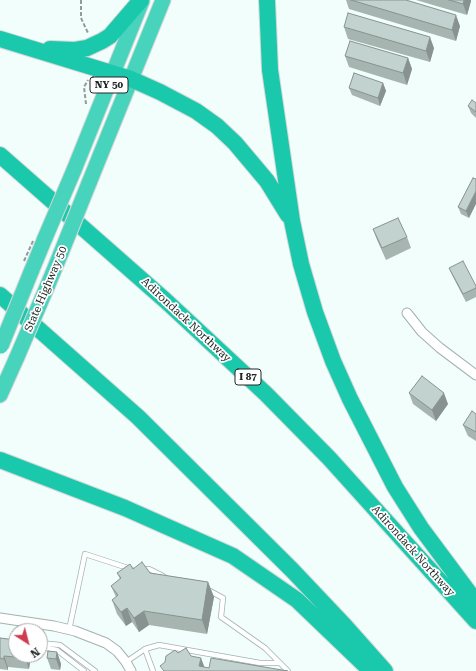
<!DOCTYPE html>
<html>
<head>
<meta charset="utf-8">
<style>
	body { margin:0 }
	#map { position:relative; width:476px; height:671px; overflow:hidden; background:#f1fefb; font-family:"Roboto Serif",serif }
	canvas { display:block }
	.north { position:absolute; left:8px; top:623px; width:40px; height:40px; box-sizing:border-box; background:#fff; border:1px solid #a7a9a9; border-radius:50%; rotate:144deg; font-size:11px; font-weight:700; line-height:16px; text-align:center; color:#222827 }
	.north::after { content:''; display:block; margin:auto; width:14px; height:18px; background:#cd3d4f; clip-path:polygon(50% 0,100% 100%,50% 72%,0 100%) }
</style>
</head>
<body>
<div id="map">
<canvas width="476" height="671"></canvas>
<div class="north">N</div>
</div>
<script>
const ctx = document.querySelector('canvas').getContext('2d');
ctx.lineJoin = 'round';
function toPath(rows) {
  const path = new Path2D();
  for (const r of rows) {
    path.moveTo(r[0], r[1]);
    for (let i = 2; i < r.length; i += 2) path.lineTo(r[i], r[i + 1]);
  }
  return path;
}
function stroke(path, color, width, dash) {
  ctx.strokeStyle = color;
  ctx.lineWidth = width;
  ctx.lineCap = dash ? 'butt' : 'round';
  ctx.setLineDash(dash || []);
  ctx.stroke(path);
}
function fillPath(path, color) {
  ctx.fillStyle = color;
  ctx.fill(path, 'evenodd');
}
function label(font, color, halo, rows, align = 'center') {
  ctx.font = font + ' "Roboto Serif",serif';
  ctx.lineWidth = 3.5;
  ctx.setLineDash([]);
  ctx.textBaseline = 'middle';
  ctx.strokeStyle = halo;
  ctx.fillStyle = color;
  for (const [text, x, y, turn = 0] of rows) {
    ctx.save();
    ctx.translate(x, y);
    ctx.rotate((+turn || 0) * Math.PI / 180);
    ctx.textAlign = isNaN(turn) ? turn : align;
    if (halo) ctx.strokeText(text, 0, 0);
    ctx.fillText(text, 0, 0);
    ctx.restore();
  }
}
const path = toPath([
	[81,0,81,18,88,33],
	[86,104,84,87,88,80]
]);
const service = toPath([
	[142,570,149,569,163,576],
	[208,590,223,598,221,617,265,648,288,671],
	[69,630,85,554,131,569],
	[40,643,60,645,95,671],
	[40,647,57,650,84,671],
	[145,649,159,645,260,663,280,663],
	[126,662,145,649,153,671]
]);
const minor = toPath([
	[407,313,422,332,440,348,476,375],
	[0,618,54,626,75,631,106,643,117,651,126,662,131,671]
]);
const trunk = toPath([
	[74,170,142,1],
	[89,183,163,0],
	[31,272,45,238],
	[47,287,61,253],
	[0,395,17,357]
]);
const motorway = toPath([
	[267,0,270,70,292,221,301,264,315,312,333,361,350,399,395,487,421,528,476,602],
	[0,39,131,79,160,92,196,111,217,126,235,143,267,181,288,215],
	[50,49,75,50,87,48,102,41,110,36,141,0],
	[0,155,166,301,266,394,329,458,476,621],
	[0,295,138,417,292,570,345,626,385,671],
	[0,460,125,508,233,556,297,600,371,671]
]);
const pathBridge = toPath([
	[24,261,33,241]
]);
const trunkBridge = toPath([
	[45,238,74,170],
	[61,253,89,183],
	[1,346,31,272],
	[17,357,47,287]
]);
const wall = toPath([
	[346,0,406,0,460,26,456,41,349,9],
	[416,0,471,0,471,1,467,15],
	[344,27,434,48,430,62,348,39],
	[345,56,408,58,412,69,407,85,349,67],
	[383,83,386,91,380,106,352,95,349,88],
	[476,103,476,118,471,113,468,106],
	[473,178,469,218,461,214,458,207],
	[373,229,407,237,411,248,386,260,377,240],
	[449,268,476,286,476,297,466,302,452,275],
	[409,393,448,404,436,421,413,404],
	[476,414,476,441,468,436,463,425],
	[133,569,150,573,208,582,214,597,207,634,149,625,139,632,132,622,126,626,117,614,112,600,116,597,111,586,120,579,117,573],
	[0,638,31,655,29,669,8,667,8,670,0,669],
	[57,652,61,664,60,670,51,669,47,658]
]);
const shadedWall = toPath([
	[464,0,471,0,471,1,467,15,463,4],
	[456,15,460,26,456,41,452,30],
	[430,37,434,48,430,62,426,51],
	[408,58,412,69,407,85,403,73],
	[383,83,386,91,380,106,378,98],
	[476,191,476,204,469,218,466,211],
	[444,393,448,404,436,421,432,410],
	[208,582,214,597,207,634,202,620],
	[127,608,132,622,126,626,121,612],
	[144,611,149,625,139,632,134,618],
	[57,652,61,664,60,670,56,659],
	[26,655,31,655,29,669,25,658],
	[4,656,8,667,8,670,4,659],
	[201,658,206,671,199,666]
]);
const building = toPath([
	[351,0,406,0,456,15,452,30,351,0],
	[449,0,464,0,463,4,449,0],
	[348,13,430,37,426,51,344,27,348,13],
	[350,41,408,58,403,73,345,56,350,41],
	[354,73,383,83,378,98,349,88,354,73],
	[472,100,476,103,476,112,468,106,472,100],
	[473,178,476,179,476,191,466,211,458,207,473,178],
	[398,218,407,237,382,248,373,229,398,218],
	[463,261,476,286,476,288,463,294,449,268,463,261],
	[422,376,444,393,432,410,409,393,422,376],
	[472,411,476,414,476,432,463,425,472,411],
	[142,562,150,573,208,582,202,620,144,611,134,618,127,608,121,612,112,600,118,595,111,586,121,578,117,573,130,564,133,569,142,562],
	[0,638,16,640,16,655,26,655,25,658,4,656,4,659,0,658,0,638],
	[186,648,191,656,201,658,199,666,209,668,211,658,288,671,164,671,160,666,165,662,166,656,175,650,178,653,186,648],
	[48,651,57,652,56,659,47,658,48,651]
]);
const shields = [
	[109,85,38],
	[248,377,26]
];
const shieldNames = [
	["NY 50",109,85],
	["I 87",248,377]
];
const streetNames = [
	["State Highway 50",46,289,-67],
	["Adirondack Northway",186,320,43],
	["Adirondack Northway",413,551,48]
];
stroke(service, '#a3b2ae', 6);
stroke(minor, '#a3b2ae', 11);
stroke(trunk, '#d7d8d8', 17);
stroke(motorway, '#d7d8d8', 18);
stroke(path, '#929b99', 2, [4, 2]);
stroke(service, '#fff', 4.5);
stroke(minor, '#fff', 9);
stroke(trunk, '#48d4bc', 15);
stroke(motorway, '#1ac9ac', 16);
stroke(trunkBridge, '#d7d8d8', 17, []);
stroke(pathBridge, '#929b99', 2, [4, 2]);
stroke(trunkBridge, '#48d4bc', 15);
fillPath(wall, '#a7b5b1');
fillPath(shadedWall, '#889390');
fillPath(building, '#c2d2ce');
stroke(building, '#889390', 1);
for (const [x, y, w] of shields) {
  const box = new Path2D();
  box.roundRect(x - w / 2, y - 8, w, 16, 3);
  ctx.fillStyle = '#fff';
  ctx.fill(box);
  stroke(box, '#222827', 1);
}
label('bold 10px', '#222827', null, shieldNames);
label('11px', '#222827', '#fff', streetNames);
</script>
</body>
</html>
